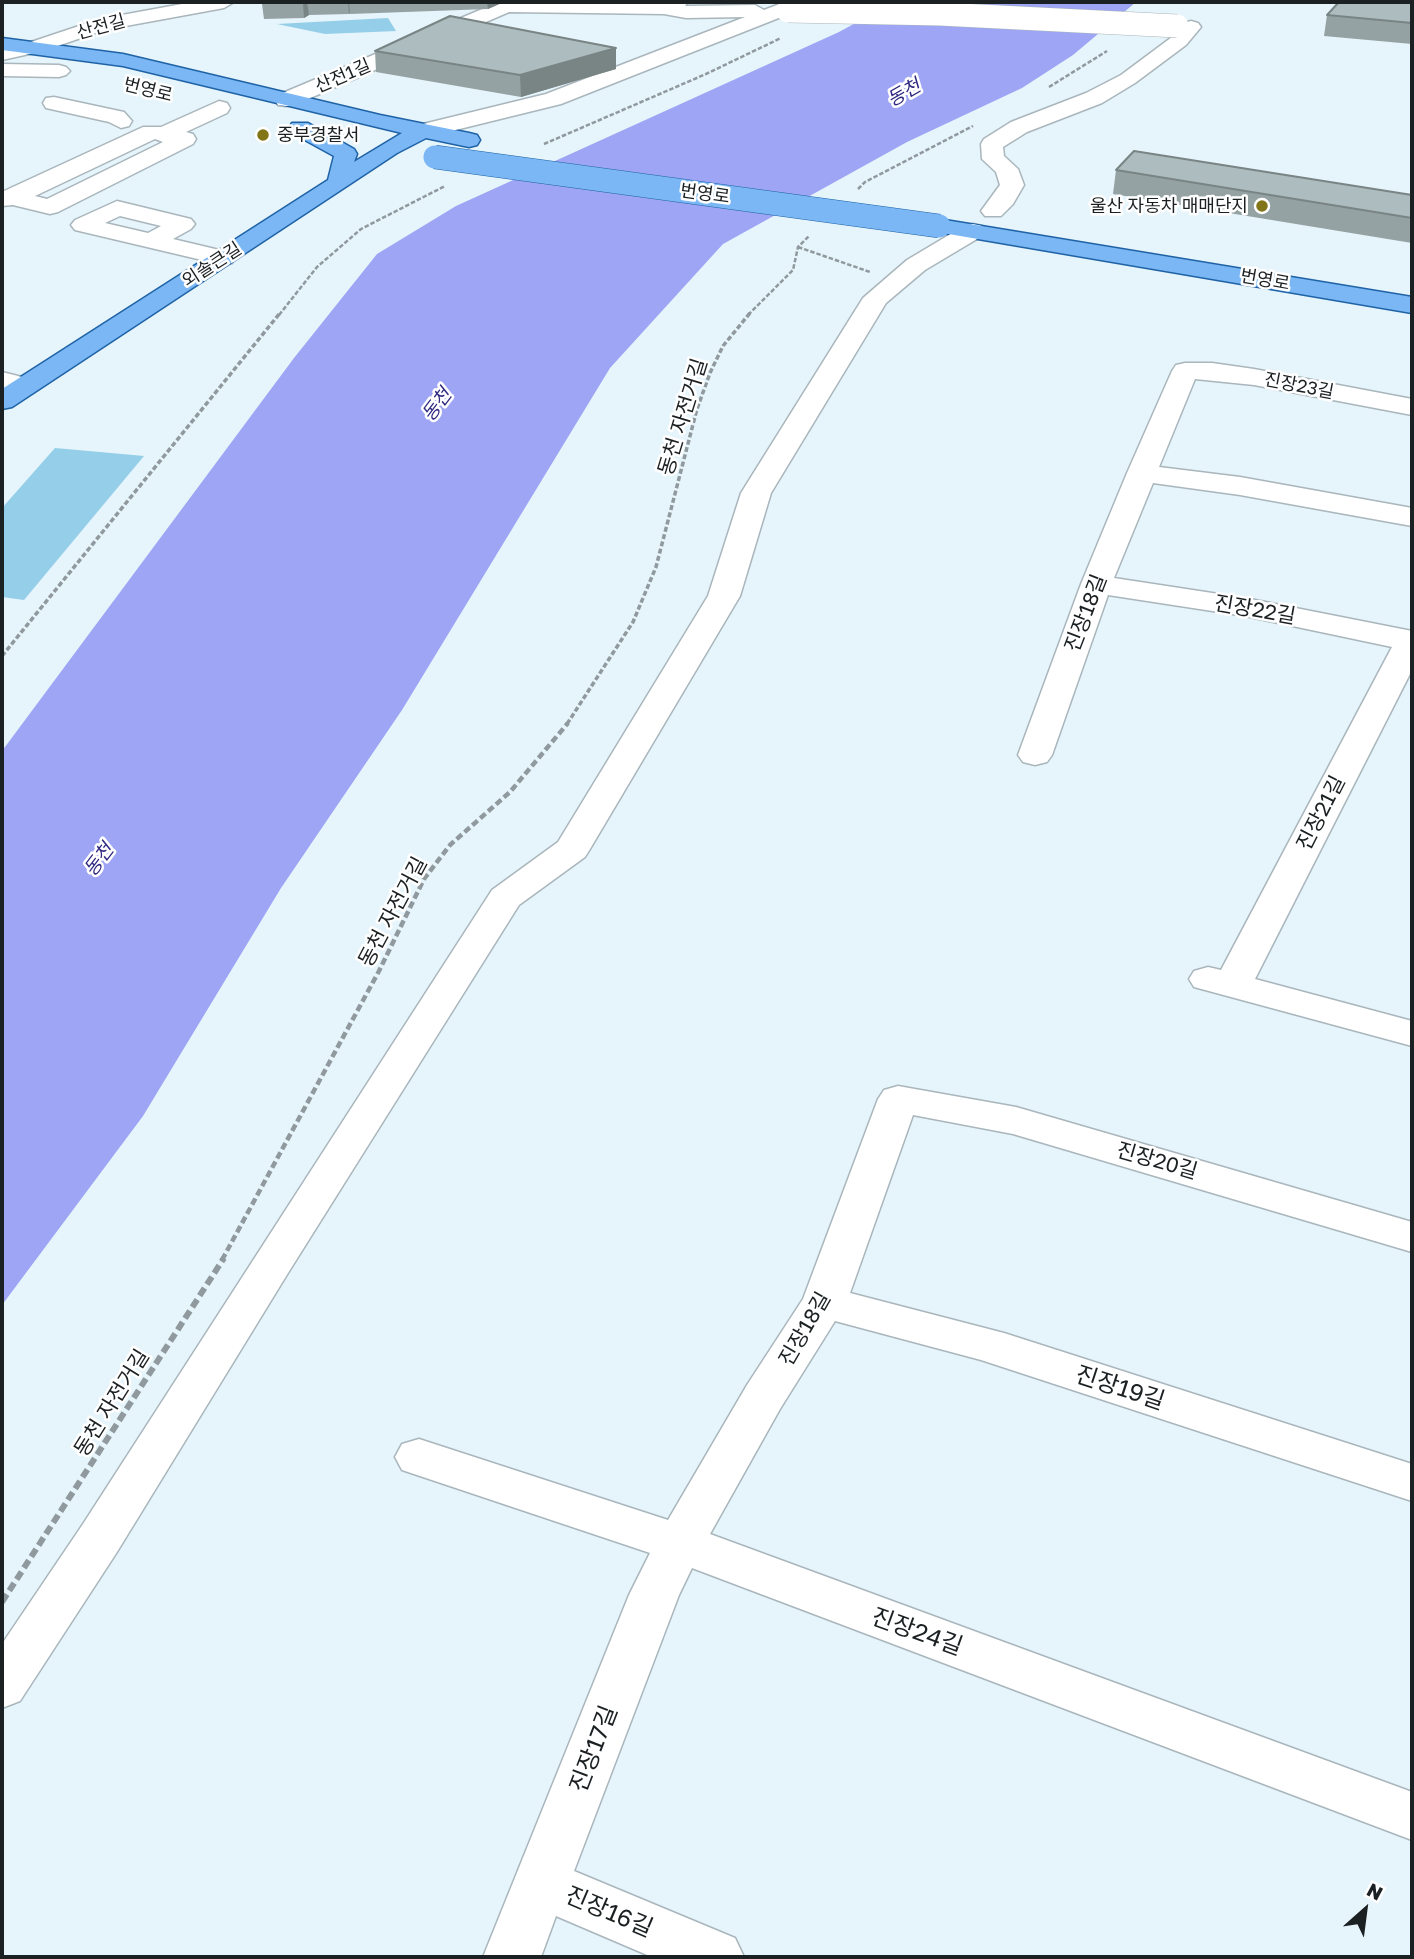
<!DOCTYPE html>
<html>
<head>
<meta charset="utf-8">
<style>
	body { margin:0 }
	#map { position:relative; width:1414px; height:1959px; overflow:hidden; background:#e6f4fb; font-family:"Golos Text",sans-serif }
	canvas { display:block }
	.frame { position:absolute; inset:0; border:4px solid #1b2022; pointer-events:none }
	.north { position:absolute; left:1330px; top:1875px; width:70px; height:70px; -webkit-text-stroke:5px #fff; paint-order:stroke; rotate:28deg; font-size:19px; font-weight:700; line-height:28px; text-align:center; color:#1b2022 }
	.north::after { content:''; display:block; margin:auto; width:24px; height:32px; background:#1b2022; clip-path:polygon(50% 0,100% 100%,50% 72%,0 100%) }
</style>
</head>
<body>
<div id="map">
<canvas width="1414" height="1959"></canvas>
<div class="frame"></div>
<div class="north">N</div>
</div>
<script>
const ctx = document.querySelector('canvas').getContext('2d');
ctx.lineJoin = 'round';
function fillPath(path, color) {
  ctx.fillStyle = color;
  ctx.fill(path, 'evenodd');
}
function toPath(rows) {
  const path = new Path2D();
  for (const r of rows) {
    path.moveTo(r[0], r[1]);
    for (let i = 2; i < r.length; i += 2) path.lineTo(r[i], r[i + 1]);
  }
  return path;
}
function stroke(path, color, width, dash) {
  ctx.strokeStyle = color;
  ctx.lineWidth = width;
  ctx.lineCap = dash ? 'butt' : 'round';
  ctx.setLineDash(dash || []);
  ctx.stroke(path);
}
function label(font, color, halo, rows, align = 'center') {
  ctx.font = font + ' "Golos Text","Noto Sans KR",sans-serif';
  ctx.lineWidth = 5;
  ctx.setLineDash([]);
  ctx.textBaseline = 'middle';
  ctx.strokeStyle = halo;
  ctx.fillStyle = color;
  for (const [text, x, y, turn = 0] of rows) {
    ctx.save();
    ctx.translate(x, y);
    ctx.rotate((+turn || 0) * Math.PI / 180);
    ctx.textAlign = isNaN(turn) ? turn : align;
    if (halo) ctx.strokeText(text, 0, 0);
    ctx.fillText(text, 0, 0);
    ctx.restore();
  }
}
const green = toPath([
	[388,18,396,31,325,34,277,24],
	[55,448,144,456,24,600,2,597,2,508]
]);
const water = toPath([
	[894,2,1136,2,1073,55,1022,88,907,142,723,244,610,368,402,710,281,888,143,1116,2,1305,2,751,294,358,377,254,456,206,839,32]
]);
const pathFar3 = toPath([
	[1049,87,1107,51],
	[544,144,706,74,781,38],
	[858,189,865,182,973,126],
	[798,247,870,272],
	[279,315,317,267,361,229,445,186],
	[748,315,793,270,798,247,809,236]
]);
const pathFar2 = toPath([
	[2,656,280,313],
	[567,724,633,622,656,567,697,409,710,373,723,346,750,313]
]);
const pathFar1 = toPath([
	[222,1260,379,971,424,879,450,845,510,792,568,723]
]);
const path = toPath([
	[2,1602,224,1258]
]);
const minor = toPath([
	[193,2,234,2,224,8,104,30,43,51,2,60,2,48,31,42,100,19,193,2],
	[499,2,688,2,685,6,755,5,764,10,785,2,812,2,809,6,561,104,423,138,415,136,412,131,415,126,546,94,745,17,686,18,664,14,509,12,294,105,286,106,278,105,275,100,278,95,499,2],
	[1191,21,1198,23,1201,27,1186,45,1135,83,1102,103,1027,132,1003,147,1004,156,1018,169,1024,185,1013,204,1001,216,985,216,981,211,1000,185,996,172,982,159,981,144,984,139,1011,122,1086,93,1121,75,1172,37,1184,23,1191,21],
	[2,64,59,65,66,67,70,71,66,75,59,77,2,76,2,64],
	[54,97,124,112,132,121,129,126,121,128,109,122,46,108,43,103,46,98,54,97],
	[219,101,227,103,230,108,227,113,186,132,193,134,196,139,193,144,58,212,50,214,13,205,2,206,2,192,143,127,161,127,219,101],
	[155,139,163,142,47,199,35,196,155,139],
	[117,201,191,219,195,224,191,229,173,239,232,253,235,258,232,263,223,265,75,230,71,225,75,220,117,201],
	[120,216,161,226,148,233,105,223,120,216],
	[973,224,982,226,985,231,982,236,925,270,886,303,771,493,740,596,590,849,585,857,519,905,288,1273,117,1552,20,1701,2,1708,2,1644,83,1524,492,890,558,842,708,596,741,493,863,298,907,260,964,226,973,224],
	[1185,363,1212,363,1254,369,1412,399,1412,415,1254,385,1195,379,1159,467,1240,477,1412,508,1412,526,1240,495,1153,483,1114,578,1245,598,1412,631,1412,670,1255,979,1412,1021,1412,1046,1194,987,1189,979,1194,971,1208,967,1221,970,1392,647,1245,616,1108,595,1052,755,1047,762,1035,765,1023,762,1018,755,1081,584,1127,473,1172,371,1176,365,1185,363],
	[2,372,34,380,38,386,34,392,24,394,2,388,2,372],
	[898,1086,1016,1107,1412,1222,1412,1252,1013,1134,913,1115,850,1293,1004,1333,1412,1464,1412,1501,981,1360,835,1321,780,1409,710,1534,1412,1792,1412,1840,692,1568,679,1595,574,1871,735,1938,744,1957,652,1957,556,1916,541,1957,483,1957,629,1595,650,1553,402,1470,395,1457,402,1444,419,1439,668,1520,747,1385,803,1299,878,1099,884,1090,898,1086]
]);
const major = toPath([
	[2,38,123,54,380,115,469,133,477,135,480,140,477,145,469,147,426,138,397,153,12,407,2,409,2,389,328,180,334,156,292,133,289,128,292,123,308,123,354,149,357,154,354,162,402,133,123,66,2,50,2,38],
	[939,219,1412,297,1412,313,931,231,927,226,931,221,939,219]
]);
const minorBridge = toPath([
	[788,11,940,14,1177,26]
]);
const majorBridge = toPath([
	[435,157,939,226]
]);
const wall = toPath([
	[258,2,504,2,488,9,350,14,350,13,349,14,309,15,304,18,264,19,262,4],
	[1412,2,1412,44,1324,36,1327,15],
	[375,51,616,69,521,97,376,72],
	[1116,170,1412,195,1412,243,1113,194]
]);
const shadedWall = toPath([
	[304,2,307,2,309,15,304,18,303,3],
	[348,2,349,2,350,13,349,14],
	[487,2,504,2,488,9],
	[616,48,616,69,521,97,520,75]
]);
const building = toPath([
	[1339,2,1412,2,1412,23,1327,15,1339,2],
	[450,16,616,48,520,75,375,51,450,16],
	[1134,151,1412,195,1412,218,1116,170,1134,151]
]);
const markers = [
	[263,135,7,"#827518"],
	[1262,206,7,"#827518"]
];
const farStreetnames = [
	["산전길",101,27,-15],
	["산전1길",343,76,-23],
	["번영로",148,90,14],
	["번영로",705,194,8],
	["외솔큰길",212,265,-33],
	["번영로",1265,280,10],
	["진장23길",1299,386,11]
];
const farPoinames = [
	["중부경찰서",277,135],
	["울산 자동차 매매단지",1248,206,"right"]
];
const farWaternames = [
	["동천",904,93,-30],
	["동천",437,405,-53],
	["동천",99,860,-53]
];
const streetNames = [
	["동천 자전거길",683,417,-73],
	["진장22길",1255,610,10],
	["진장18길",1086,613,-69],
	["진장21길",1321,813,-63],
	["동천 자전거길",393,912,-62],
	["진장20길",1157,1161,16],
	["진장18길",805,1329,-60],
	["동천 자전거길",112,1403,-58]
];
const nearStreetnames = [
	["진장19길",1120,1388,18],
	["진장24길",917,1632,20],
	["진장17길",594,1749,-69],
	["진장16길",609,1912,23]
];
fillPath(green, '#94cee9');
fillPath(water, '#9da5f4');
stroke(minor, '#a9b6bc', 3);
stroke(major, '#1f63a6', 3);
stroke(pathFar3, '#8f999e', 2.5, [4.5, 2]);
stroke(pathFar2, '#8f999e', 3.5, [5, 2.5]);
stroke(pathFar1, '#8f999e', 4.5, [7, 3.5]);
stroke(path, '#8f999e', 6, [9, 4.5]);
fillPath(minor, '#fff');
fillPath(major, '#7ab7f4');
stroke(minorBridge, '#a9b6bc', 24, []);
stroke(majorBridge, '#1f63a6', 24, []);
stroke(minorBridge, '#fff', 23);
stroke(majorBridge, '#7ab7f4', 23);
fillPath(wall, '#95a2a3');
fillPath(shadedWall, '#798485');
fillPath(building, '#adbcbe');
stroke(building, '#798485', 2);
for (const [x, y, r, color] of markers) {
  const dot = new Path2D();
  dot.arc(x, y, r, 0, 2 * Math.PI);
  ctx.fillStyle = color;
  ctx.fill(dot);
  stroke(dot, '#fff', 2.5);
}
label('18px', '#1b2022', '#fff', farStreetnames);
label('18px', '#1b2022', '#fff', farPoinames, 'left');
label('italic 19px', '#2e2981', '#fff', farWaternames);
label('21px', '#1b2022', '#fff', streetNames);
label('24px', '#1b2022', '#fff', nearStreetnames);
</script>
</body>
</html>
